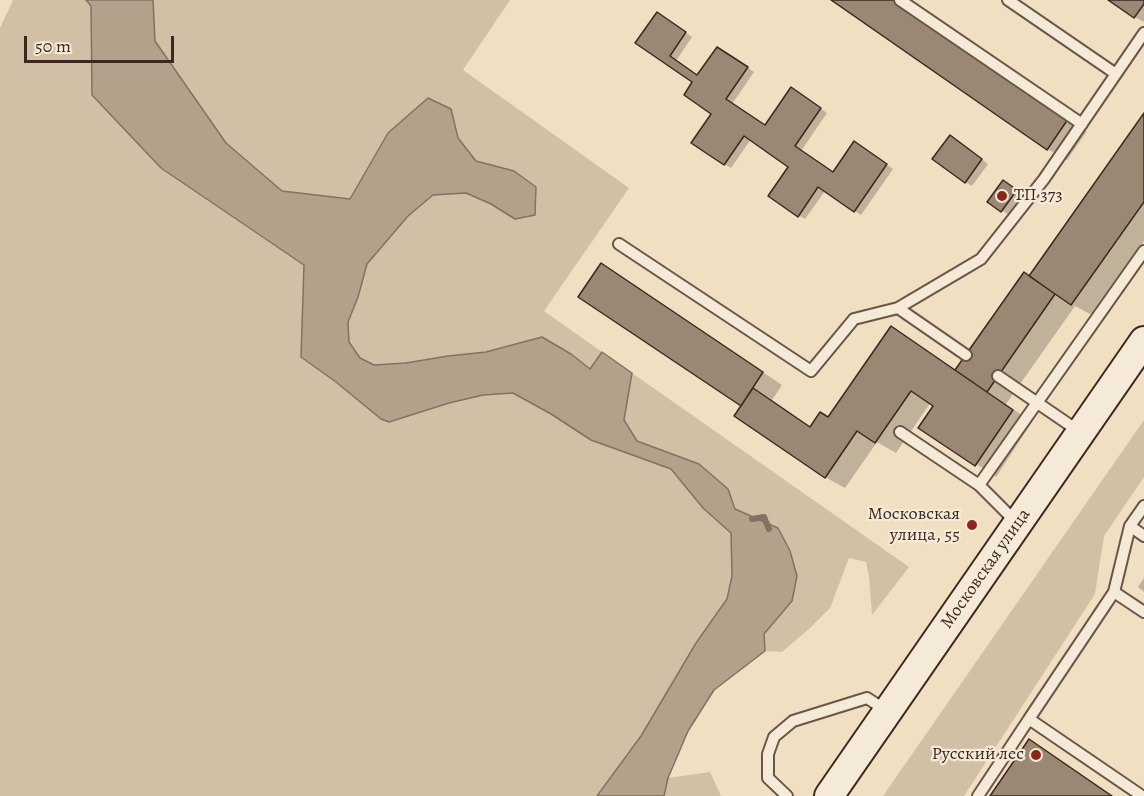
<!DOCTYPE html>
<html>
<head>
<meta charset="utf-8">
<style>
	body { margin:0 }
	#map { position:relative; width:1144px; height:796px; overflow:hidden; background:#f0dfc1; font-family:Alegreya,serif }
	canvas { display:block }
	.scale { position:absolute; left:24px; top:36px; width:150px; height:27px; box-sizing:border-box; border:3px solid #3d2821; border-top:0; padding-left:8px; font-size:18px; line-height:21px; white-space:nowrap; color:#3d2821; -webkit-text-stroke:4px #f5ead7; paint-order:stroke }
</style>
</head>
<body>
<div id="map">
<canvas width="1144" height="796"></canvas>
<div class="scale">50 m</div>
</div>
<script>
const ctx = document.querySelector('canvas').getContext('2d');
ctx.lineJoin = 'round';
function fillPath(path, color) {
  ctx.fillStyle = color;
  ctx.fill(path, 'evenodd');
}
function toPath(rows) {
  const path = new Path2D();
  for (const r of rows) {
    path.moveTo(r[0], r[1]);
    for (let i = 2; i < r.length; i += 2) path.lineTo(r[i], r[i + 1]);
  }
  return path;
}
function stroke(path, color, width, dash) {
  ctx.strokeStyle = color;
  ctx.lineWidth = width;
  ctx.lineCap = dash ? 'butt' : 'round';
  ctx.setLineDash(dash || []);
  ctx.stroke(path);
}
function label(font, color, halo, rows, align = 'center') {
  ctx.font = font + ' Alegreya,serif';
  ctx.lineWidth = 4.5;
  ctx.setLineDash([]);
  ctx.textBaseline = 'middle';
  ctx.strokeStyle = halo;
  ctx.fillStyle = color;
  for (const [text, x, y, turn = 0] of rows) {
    ctx.save();
    ctx.translate(x, y);
    ctx.rotate((+turn || 0) * Math.PI / 180);
    ctx.textAlign = isNaN(turn) ? turn : align;
    if (halo) ctx.strokeText(text, 0, 0);
    ctx.fillText(text, 0, 0);
    ctx.restore();
  }
}
const green = toPath([
	[13,0,86,0,91,6,92,95,161,168,305,265,301,357,336,382,449,403,483,395,513,393,551,414,591,440,671,469,703,508,731,533,732,576,727,599,696,643,641,736,597,796,0,796,0,28],
	[153,0,510,0,463,70,629,188,544,311,602,352,590,369,571,354,542,337,486,352,448,356,406,363,374,365,360,358,349,342,348,322,358,297,367,264,408,216,433,194,466,193,491,204,534,215,536,187,514,171,476,161,458,138,451,109,388,133,350,199,282,191,226,143,155,41],
	[632,373,909,567,872,615,869,577,866,562,849,558,830,608,809,629,782,652,765,651,764,634,792,601,779,528,735,509,728,489,666,451,637,441,624,420],
	[1144,420,1144,477,1104,536,1095,594,964,796,883,796],
	[710,772,721,796,664,796,668,778]
]);
const water = toPath([
	[86,0,153,0,155,41,226,143,282,191,350,199,388,133,428,98,451,109,458,138,476,161,514,171,536,187,535,215,515,219,491,204,466,193,433,195,408,216,367,264,358,297,348,322,349,342,360,358,374,365,406,363,448,356,486,352,542,337,571,354,590,369,602,352,632,373,624,420,637,441,699,464,728,489,735,509,778,528,790,551,797,576,792,601,764,634,765,651,714,690,688,731,668,778,664,796,597,796,641,736,696,643,727,599,732,576,731,533,703,508,671,469,591,440,551,414,513,393,483,395,449,403,389,422,381,419,336,382,301,357,304,265,161,168,92,95,91,6,86,0]
]);
const shadow = toPath([
	[834,0,898,0,1087,131,1067,160,1047,149],
	[1110,0,1144,0,1144,22,1135,17],
	[664,18,692,37,676,61,698,77,724,52,754,72,732,104,765,127,798,93,827,113,801,151,834,174,862,147,893,169,861,215,825,191,805,219,798,215,790,166,751,139,731,168,724,164,713,113,694,82,638,42],
	[1144,115,1144,241,1092,315,1075,306,1006,404,1032,422,996,477,921,427,935,405,931,402,896,453,877,442,845,488,825,477,743,406,621,277,782,385,772,400,811,427,829,419,891,328,957,371,1030,277],
	[957,141,988,164,972,186,965,182],
	[1011,186,1023,195,1009,215,989,202],
	[1144,578,1144,592,1138,587]
]);
const stream = toPath([
	[752,519,764,517,769,529]
]);
const building = toPath([
	[831,0,897,0,1068,119,1047,150,831,0],
	[1108,0,1144,0,1144,4,1134,18,1108,0],
	[657,12,686,32,670,56,697,75,717,47,748,67,726,99,765,125,791,87,821,108,795,146,833,172,854,141,887,164,854,212,818,187,798,217,768,196,788,167,744,136,724,165,691,143,711,114,684,95,692,82,635,43,657,12],
	[1144,113,1144,202,1071,305,1029,276,1144,113],
	[950,135,982,159,965,183,932,159,950,135],
	[1003,180,1017,190,1001,212,987,202,1003,180],
	[601,263,763,372,741,406,578,297,601,263],
	[1024,272,1055,294,987,392,955,370,1024,272],
	[891,326,1013,410,975,466,918,428,933,406,911,391,875,443,857,431,825,478,734,416,753,388,810,427,820,412,828,417,891,326],
	[1029,739,1112,796,990,796,1029,739]
]);
const service = toPath([
	[900,0,1082,124],
	[1008,0,1116,74],
	[619,244,811,371,854,319,898,308,981,259,1044,179,1144,33],
	[898,308,966,355],
	[998,376,1080,432],
	[900,432,979,485,1017,523],
	[979,485,1144,251],
	[1130,526,1144,536],
	[1114,592,1144,612],
	[787,796,768,778,768,754,774,737,793,721,867,698,887,711],
	[978,796,1029,719],
	[1142,796,1029,719,1114,592,1130,526,1144,506]
]);
const secondary = toPath([
	[829,796,1144,341]
]);
const markers = [
	[1002,196,6,"#8f2418"],
	[972,525,6,"#8f2418"],
	[1036,755,6,"#8f2418"]
];
const poiNames = [
	["ТП 373",1014,196,"left"],
	["Московская",960,515],
	["улица, 55",960,536],
	["Русский лес",1024,755]
];
const streetNames = [
	["Московская улица",986,569,-55]
];
fillPath(green, '#d2c0a6');
fillPath(water, '#b3a18b');
stroke(water, '#847161', 1.5);
fillPath(shadow, '#0003');
stroke(stream, '#847161', 6);
fillPath(building, '#9a8774');
stroke(building, '#3d2821', 1.5);
stroke(service, '#6a5649', 14);
stroke(secondary, '#3d2821', 32);
stroke(service, '#f5ead7', 10);
stroke(secondary, '#f5ead7', 28);
for (const [x, y, r, color] of markers) {
  const dot = new Path2D();
  dot.arc(x, y, r, 0, 2 * Math.PI);
  ctx.fillStyle = color;
  ctx.fill(dot);
  stroke(dot, '#f5ead7', 2);
}
label('18px', '#3d2821', '#f5ead7', poiNames, 'right');
label('18px', '#3d2821', '#f5ead7', streetNames);
</script>
</body>
</html>
